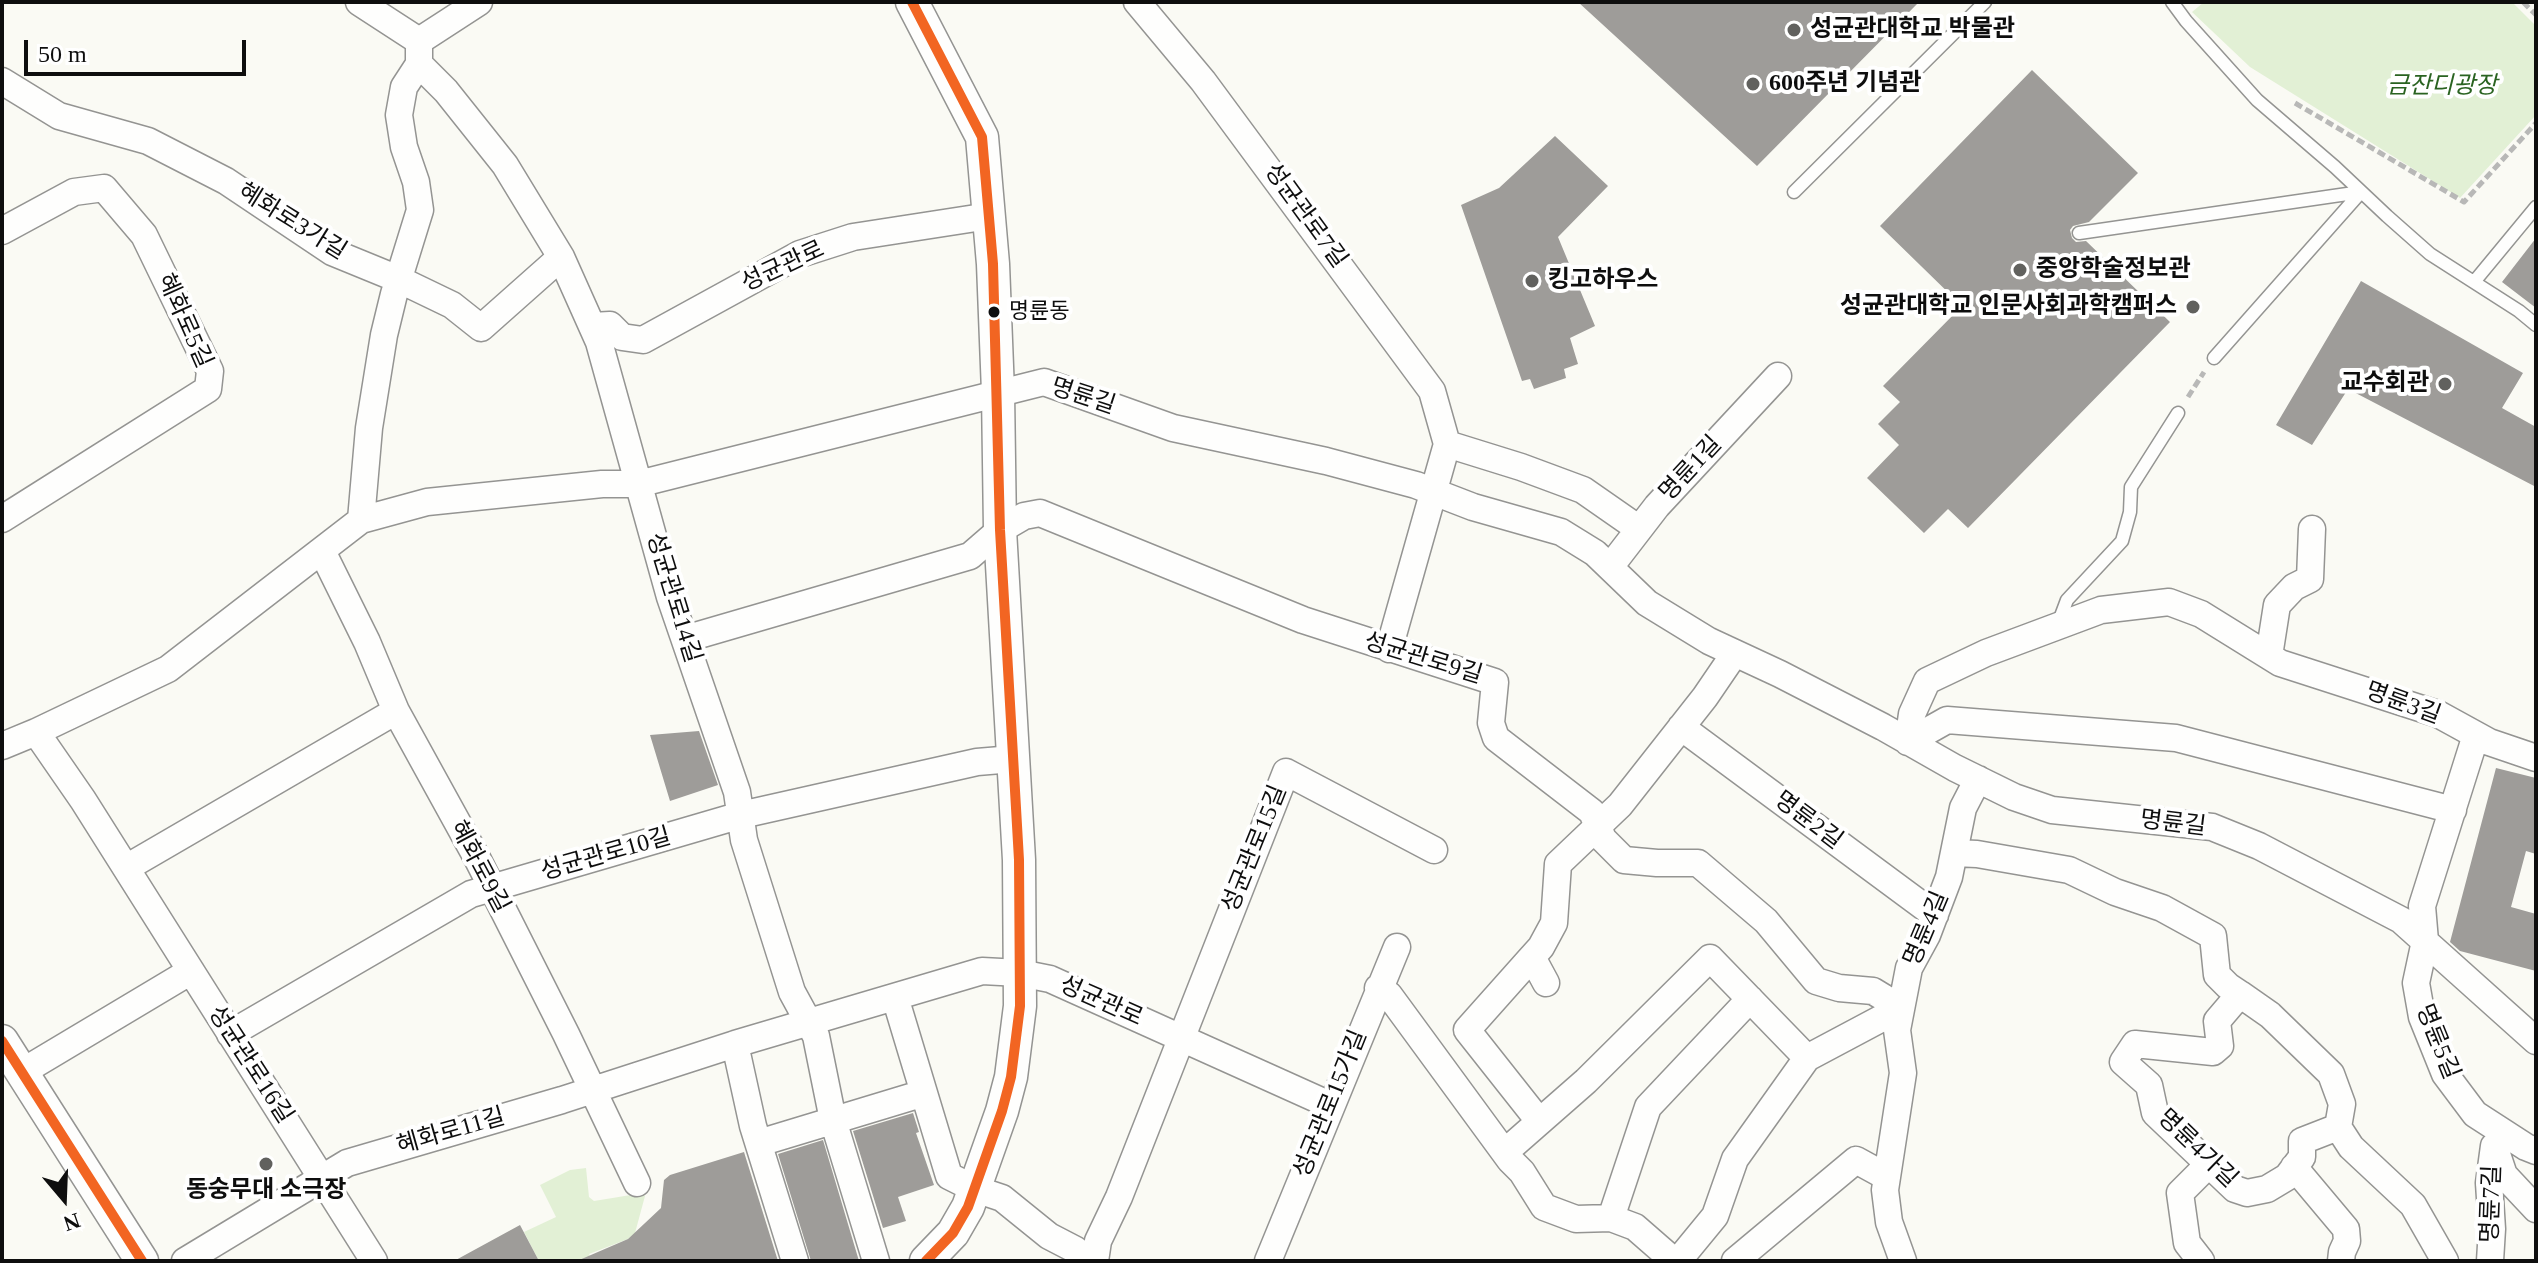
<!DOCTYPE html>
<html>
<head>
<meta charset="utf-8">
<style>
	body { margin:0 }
	#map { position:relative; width:2538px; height:1263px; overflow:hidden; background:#fafaf4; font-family:"Times New Roman",serif }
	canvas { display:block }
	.frame { position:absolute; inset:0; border:4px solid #0e0e0e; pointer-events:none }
	.north { position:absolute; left:24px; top:1159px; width:80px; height:80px; -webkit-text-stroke:6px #fff; paint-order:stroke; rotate:161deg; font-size:22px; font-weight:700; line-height:32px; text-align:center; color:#0e0e0e }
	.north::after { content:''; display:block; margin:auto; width:28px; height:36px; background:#0e0e0e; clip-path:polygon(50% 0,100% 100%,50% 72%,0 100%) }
	.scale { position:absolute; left:24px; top:40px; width:222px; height:36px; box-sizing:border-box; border:4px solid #0e0e0e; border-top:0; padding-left:10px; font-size:24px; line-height:28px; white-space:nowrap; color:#0e0e0e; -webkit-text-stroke:6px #fff; paint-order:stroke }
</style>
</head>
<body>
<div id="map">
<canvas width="2538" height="1263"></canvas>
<div class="frame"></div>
<div class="north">N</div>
<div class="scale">50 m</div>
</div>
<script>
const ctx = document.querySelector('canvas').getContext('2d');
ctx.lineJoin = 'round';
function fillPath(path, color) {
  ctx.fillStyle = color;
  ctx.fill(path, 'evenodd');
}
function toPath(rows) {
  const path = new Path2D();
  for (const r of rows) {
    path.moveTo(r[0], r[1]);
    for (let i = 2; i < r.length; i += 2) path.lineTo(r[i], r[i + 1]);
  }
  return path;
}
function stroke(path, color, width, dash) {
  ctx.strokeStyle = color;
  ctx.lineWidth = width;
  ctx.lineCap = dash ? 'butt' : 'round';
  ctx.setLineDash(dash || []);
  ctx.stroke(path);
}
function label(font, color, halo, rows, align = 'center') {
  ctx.font = font + ' "Times New Roman","Noto Sans KR",serif';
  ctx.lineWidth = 8;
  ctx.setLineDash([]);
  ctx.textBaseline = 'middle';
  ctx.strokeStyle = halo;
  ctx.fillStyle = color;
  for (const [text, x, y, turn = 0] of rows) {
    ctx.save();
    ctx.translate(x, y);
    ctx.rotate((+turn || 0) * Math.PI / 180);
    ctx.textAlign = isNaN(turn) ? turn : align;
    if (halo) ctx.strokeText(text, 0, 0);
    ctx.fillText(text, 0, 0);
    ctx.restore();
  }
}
const green = toPath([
	[2204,2,2512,2,2536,26,2536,115,2460,198,2250,67,2192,12],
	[586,1168,589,1197,594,1201,643,1193,645,1196,635,1233,628,1239,589,1254,592,1261,539,1261,524,1232,556,1217,540,1185,570,1170]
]);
const building = toPath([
	[1578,2,1919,2,1757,166],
	[2032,70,2138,173,2089,222,2073,226,2070,230,2072,238,2076,242,2086,241,2170,322,1968,528,1948,509,1924,533,1867,478,1899,445,1878,424,1900,402,1883,386,1962,306,1880,226],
	[1555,136,1608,186,1558,237,1595,326,1570,338,1578,364,1564,369,1566,378,1534,389,1530,379,1522,381,1461,205,1499,188],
	[2536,238,2536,308,2502,282],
	[2361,281,2523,373,2502,408,2536,427,2536,487,2348,389,2312,445,2276,425],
	[699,731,718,785,670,801,650,735],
	[2496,768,2536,778,2536,854,2526,851,2511,907,2536,914,2536,971,2460,951,2450,942],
	[913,1113,919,1132,916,1133,934,1185,898,1197,906,1221,883,1228,853,1131],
	[823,1140,859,1261,811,1261,778,1154],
	[744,1152,778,1261,577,1261,628,1239,661,1208,664,1180,670,1175],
	[520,1225,539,1261,454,1261]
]);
const path = toPath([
	[2523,2,2536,15],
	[2295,103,2464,202,2536,123],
	[2188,397,2204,372]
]);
const service = toPath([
	[2172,2,2186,21,2257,100,2335,167,2387,216,2430,254,2519,311,2536,325],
	[1794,192,1985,2],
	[2079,233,2361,192],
	[2474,282,2536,207],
	[2214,358,2361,192],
	[2058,624,2067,600,2122,541,2130,512,2131,487,2178,413]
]);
const minor = toPath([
	[359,2,419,41,419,64,446,91,505,165,561,257,599,342,670,597,737,792,744,840,792,992,816,1036,833,1120,876,1261],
	[1137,2,1203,81,1432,391,1447,444,1389,649],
	[419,41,479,2],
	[2,81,59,116,148,141,226,181,332,252,398,279,452,305,481,328,561,257],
	[2,231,74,192,104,188,144,235,210,371,208,389,2,519],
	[592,326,610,325,622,337,643,340,800,254,853,237,989,216],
	[1447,444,1521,467,1583,490,1639,529],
	[361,520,369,428,384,335,394,294,420,210,416,182,404,147,399,115,404,87,419,64],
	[322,551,367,642,396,711,477,858,566,1034,637,1183],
	[1610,567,1657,506,1778,376],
	[685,639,970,556,1000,530,1024,516,1040,513,1303,620,1495,682,1491,723,1496,738,1592,812,1603,839,1624,860,1657,863,1698,863,1766,921,1816,981,1839,988,1873,991,1901,1008],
	[2269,656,2277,605,2294,587,2310,579,2312,529],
	[1681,727,1935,915],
	[36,732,168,669,361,520,427,502,602,484,638,484,1044,382,1173,428,1326,461,1416,485,1473,507,1561,532,1595,553,1647,603,1709,641,1780,674,1883,727,1955,768,2014,797,2052,810,2212,827,2259,846,2401,920,2536,1041],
	[2476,735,2422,906,2425,941,2416,983,2422,1017,2445,1074,2475,1114,2526,1147,2536,1151],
	[1908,742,1912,714,1927,681,1986,653,2101,610,2169,602,2201,614,2280,663,2438,714,2489,742,2536,758],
	[1908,742,1947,720,2176,738,2453,810],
	[2,746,36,732,83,800,374,1261],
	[1954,853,1977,854,2069,870,2115,892,2162,908,2213,936,2217,975,2228,986,2240,994,2270,1015,2331,1074,2342,1104,2338,1127,2302,1141,2302,1157,2287,1177,2267,1189,2247,1193,2235,1189,2155,1113,2149,1085,2123,1062,2135,1044,2213,1052,2220,1046,2217,1021,2240,994],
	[126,868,396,711],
	[1532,957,1467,1030,1539,1121],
	[1546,983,1532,957,1541,947,1554,923,1558,864,1620,805,1705,697,1735,653],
	[1378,988,1389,995,1510,1160,1522,1172,1544,1207,1576,1219,1611,1218,1635,1227,1674,1261],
	[895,997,949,1176,975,1189,1002,1198,1049,1236,1076,1250,1081,1261],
	[230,1034,471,894,741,815,977,762,1013,759],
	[735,1044,753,1126,795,1261],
	[22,1072,191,971],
	[2338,1127,2351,1147,2413,1205,2445,1261],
	[759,1143,924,1093],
	[2495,1148,2504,1175,2536,1209],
	[1505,1152,1586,1081,1710,958,1807,1058],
	[2294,1167,2346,1229,2347,1241,2342,1252,2341,1261],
	[1611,1218,1648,1107,1750,999],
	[185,1261,347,1163,562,1100,735,1044,982,971,1020,973,1050,979,1330,1105],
	[1095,1261,1098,1241,1119,1197,1286,772,1434,850],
	[1268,1261,1397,947],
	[1678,1261,1715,1216,1735,1159,1807,1058,1901,1008],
	[1735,1261,1856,1160,1887,1177],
	[1903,1261,1889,1222,1885,1190,1903,1073,1897,1030,1909,968,1927,935,1949,877,1963,808,1978,779],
	[2201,1261,2187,1243,2180,1193,2209,1164],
	[2490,1261,2492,1229,2489,1183,2494,1146]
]);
const tertiary = toPath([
	[912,2,982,137,993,264,998,392,1000,530,1019,860,1020,1006,1011,1077,1002,1111,968,1207,953,1233,926,1261],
	[2,1041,142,1261]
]);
const bus1 = toPath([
	[912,2,982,137,993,264,1000,530,1019,860,1020,1006,1011,1077,1002,1111,968,1207,953,1233,926,1261],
	[2,1041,142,1261]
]);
const markers = [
	[1794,30,8,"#61615e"],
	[1753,84,8,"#61615e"],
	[2020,270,8,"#61615e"],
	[1532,281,8,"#61615e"],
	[2193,307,8,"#61615e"],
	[994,312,7,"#0e0e0e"],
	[2445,384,8,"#61615e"],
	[266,1164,8,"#61615e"]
];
const busNames = [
	["명륜동",1009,312]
];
const poiNames = [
	["성균관대학교 박물관",1810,30],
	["600주년 기념관",1769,84],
	["중앙학술정보관",2036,270],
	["킹고하우스",1548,281],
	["성균관대학교 인문사회과학캠퍼스",2177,307,"right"],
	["교수회관",2429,384,"right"],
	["동숭무대 소극장",266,1191,"center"]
];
const parkNames = [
	["금잔디광장",2442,87]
];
const streetNames = [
	["성균관로7길",1305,216,54],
	["혜화로3가길",292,222,32],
	["성균관로",783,267,-25],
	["혜화로5길",184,321,66],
	["명륜길",1083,397,18],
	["명륜1길",1691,469,-47],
	["성균관로14길",673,598,73],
	["성균관로9길",1423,659,17],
	["명륜3길",2403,704,20],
	["명륜2길",1808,821,37],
	["명륜길",2173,824,7],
	["성균관로15길",1255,849,-68],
	["성균관로10길",606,855,-16],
	["혜화로9길",479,867,62],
	["명륜4길",1927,929,-67],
	["성균관로",1101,1002,24],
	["명륜5길",2437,1042,68],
	["성균관로16길",250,1065,57],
	["성균관로15가길",1331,1104,-68],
	["혜화로11길",451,1132,-16],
	["명륜4가길",2197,1149,44],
	["명륜7길",2492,1204,-88]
];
fillPath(green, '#e2f0d5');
fillPath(building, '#9e9c99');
stroke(service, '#949492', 15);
stroke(minor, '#949492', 29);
stroke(tertiary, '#949492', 35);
stroke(path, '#b8b8b7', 5, [8, 4]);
stroke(service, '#fefefd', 12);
stroke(minor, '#fefefd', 26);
stroke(tertiary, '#fefefd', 32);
stroke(bus1, '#f26522', 10);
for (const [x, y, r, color] of markers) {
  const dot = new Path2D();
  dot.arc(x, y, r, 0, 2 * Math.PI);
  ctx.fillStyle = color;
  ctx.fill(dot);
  stroke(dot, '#fff', 3);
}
label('22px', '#0e0e0e', '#fff', busNames, 'left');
label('bold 24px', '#0e0e0e', '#fff', poiNames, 'left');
label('italic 24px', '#2a6321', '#fff', parkNames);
label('24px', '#0e0e0e', '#fff', streetNames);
</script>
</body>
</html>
